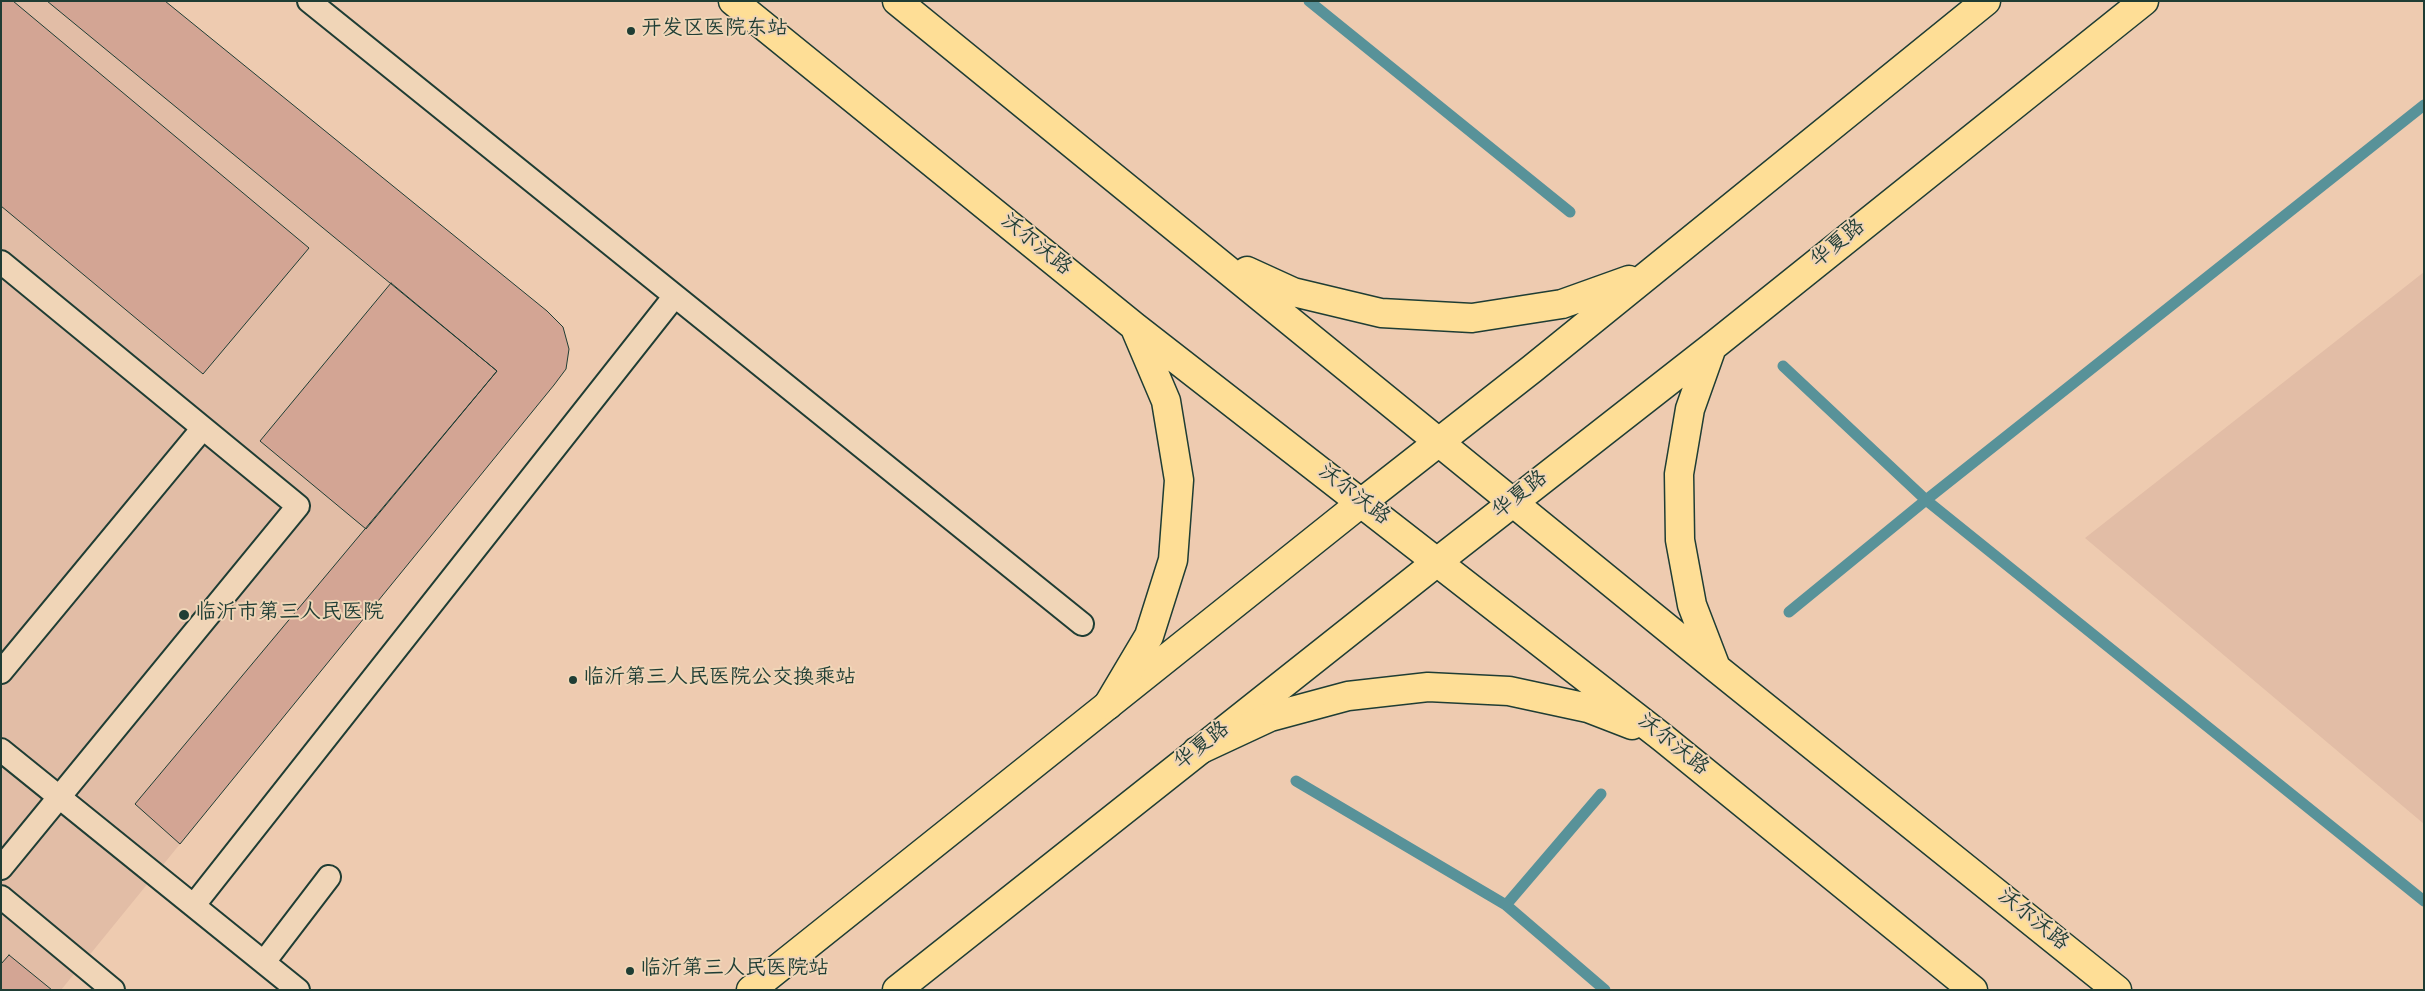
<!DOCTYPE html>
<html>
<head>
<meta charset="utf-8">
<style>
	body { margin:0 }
	#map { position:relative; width:2425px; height:991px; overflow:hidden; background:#eecbb0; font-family:"Indie Flower",sans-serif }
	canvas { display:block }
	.frame { position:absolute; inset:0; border:2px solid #1f3d34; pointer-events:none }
</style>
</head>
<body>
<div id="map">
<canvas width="2425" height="991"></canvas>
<div class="frame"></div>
</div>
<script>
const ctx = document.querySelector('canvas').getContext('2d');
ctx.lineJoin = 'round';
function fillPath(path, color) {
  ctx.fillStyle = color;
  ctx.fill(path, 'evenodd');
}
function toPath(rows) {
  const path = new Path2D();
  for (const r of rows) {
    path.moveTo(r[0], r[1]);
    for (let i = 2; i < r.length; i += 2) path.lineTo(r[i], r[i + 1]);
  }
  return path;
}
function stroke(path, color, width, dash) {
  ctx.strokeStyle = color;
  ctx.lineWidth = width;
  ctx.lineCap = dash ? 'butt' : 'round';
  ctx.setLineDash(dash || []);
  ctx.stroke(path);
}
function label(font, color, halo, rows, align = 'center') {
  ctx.font = font + ' "Indie Flower","LXGW WenKai TC",sans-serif';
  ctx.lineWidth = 4;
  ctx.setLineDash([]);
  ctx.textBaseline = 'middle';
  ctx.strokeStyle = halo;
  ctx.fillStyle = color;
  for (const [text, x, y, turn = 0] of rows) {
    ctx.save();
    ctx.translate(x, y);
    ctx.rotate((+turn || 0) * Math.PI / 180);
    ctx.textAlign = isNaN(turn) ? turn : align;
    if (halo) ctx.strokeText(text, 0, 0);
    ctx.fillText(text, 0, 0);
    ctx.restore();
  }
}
const built = toPath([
	[1,1,165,1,547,311,563,327,569,349,565,369,554,385,61,990,1,990],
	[2424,272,2424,824,2085,538]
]);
const stream = toPath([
	[1309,1,1570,212],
	[1783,366,1926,500,2424,901],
	[1789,612,1926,500,2424,105],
	[1296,781,1506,905,1605,990],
	[1506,905,1601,794]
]);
const building = toPath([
	[1,1,13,1,309,248,203,374,1,206,1,1],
	[47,1,165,1,547,311,563,327,569,349,566,369,554,385,180,844,135,804,497,371,47,1],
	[391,283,497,371,366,529,260,441,391,283],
	[9,955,52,990,1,990,1,964,9,955]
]);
const lane = toPath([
	[309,1,1082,624],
	[1,262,298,506,1,868],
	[1,672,203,428],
	[1,750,298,990],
	[1,897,113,990],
	[194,905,674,297],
	[264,962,329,877]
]);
const primary = toPath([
	[751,990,1361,503],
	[897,990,1437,562]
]);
const highway = toPath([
	[733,1,1135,327,1663,738,1973,990],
	[897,1,1715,667,2117,990],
	[1247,271,1293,292,1381,313,1472,318,1562,304,1629,280],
	[1712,347,1690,409,1679,474,1680,540,1692,605,1715,665],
	[1361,503,1532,369,1986,1],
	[1437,562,1712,347,2144,1],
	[1108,705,1149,636,1173,560,1179,480,1166,401,1135,328],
	[1197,751,1270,717,1348,696,1428,687,1509,691,1588,708,1632,725]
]);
const markers = [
	[631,31,5,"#1f3d34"],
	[184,615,6,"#1f3d34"],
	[573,680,5,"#1f3d34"],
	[630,971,5,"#1f3d34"]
];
const poiNames = [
	["开发区医院东站",641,31],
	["临沂市第三人民医院",195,615],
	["临沂第三人民医院公交换乘站",583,680],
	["临沂第三人民医院站",640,971]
];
const streetNames = [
	["华夏路",1839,245,-39],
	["沃尔沃路",1035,246,39],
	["沃尔沃路",1353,496,38],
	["华夏路",1521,496,-38],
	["沃尔沃路",1672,746,39],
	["华夏路",1203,747,-38],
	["沃尔沃路",2032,921,39]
];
fillPath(built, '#e2bda6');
stroke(stream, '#589299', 11);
fillPath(building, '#d3a594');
stroke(building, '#1f3d34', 1);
stroke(lane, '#1f3d34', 26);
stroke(primary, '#1f3d34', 31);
stroke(highway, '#1f3d34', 31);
stroke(lane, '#f0d5b7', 22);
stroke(primary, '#fede96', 28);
stroke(highway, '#fede96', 28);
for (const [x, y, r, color] of markers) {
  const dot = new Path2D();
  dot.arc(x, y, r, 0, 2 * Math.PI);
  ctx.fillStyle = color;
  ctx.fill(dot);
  stroke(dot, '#f0d5b7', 2);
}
label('21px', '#1f3d34', '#f0d5b7', poiNames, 'left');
label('21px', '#1f3d34', '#f0d5b7', streetNames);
</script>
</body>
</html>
